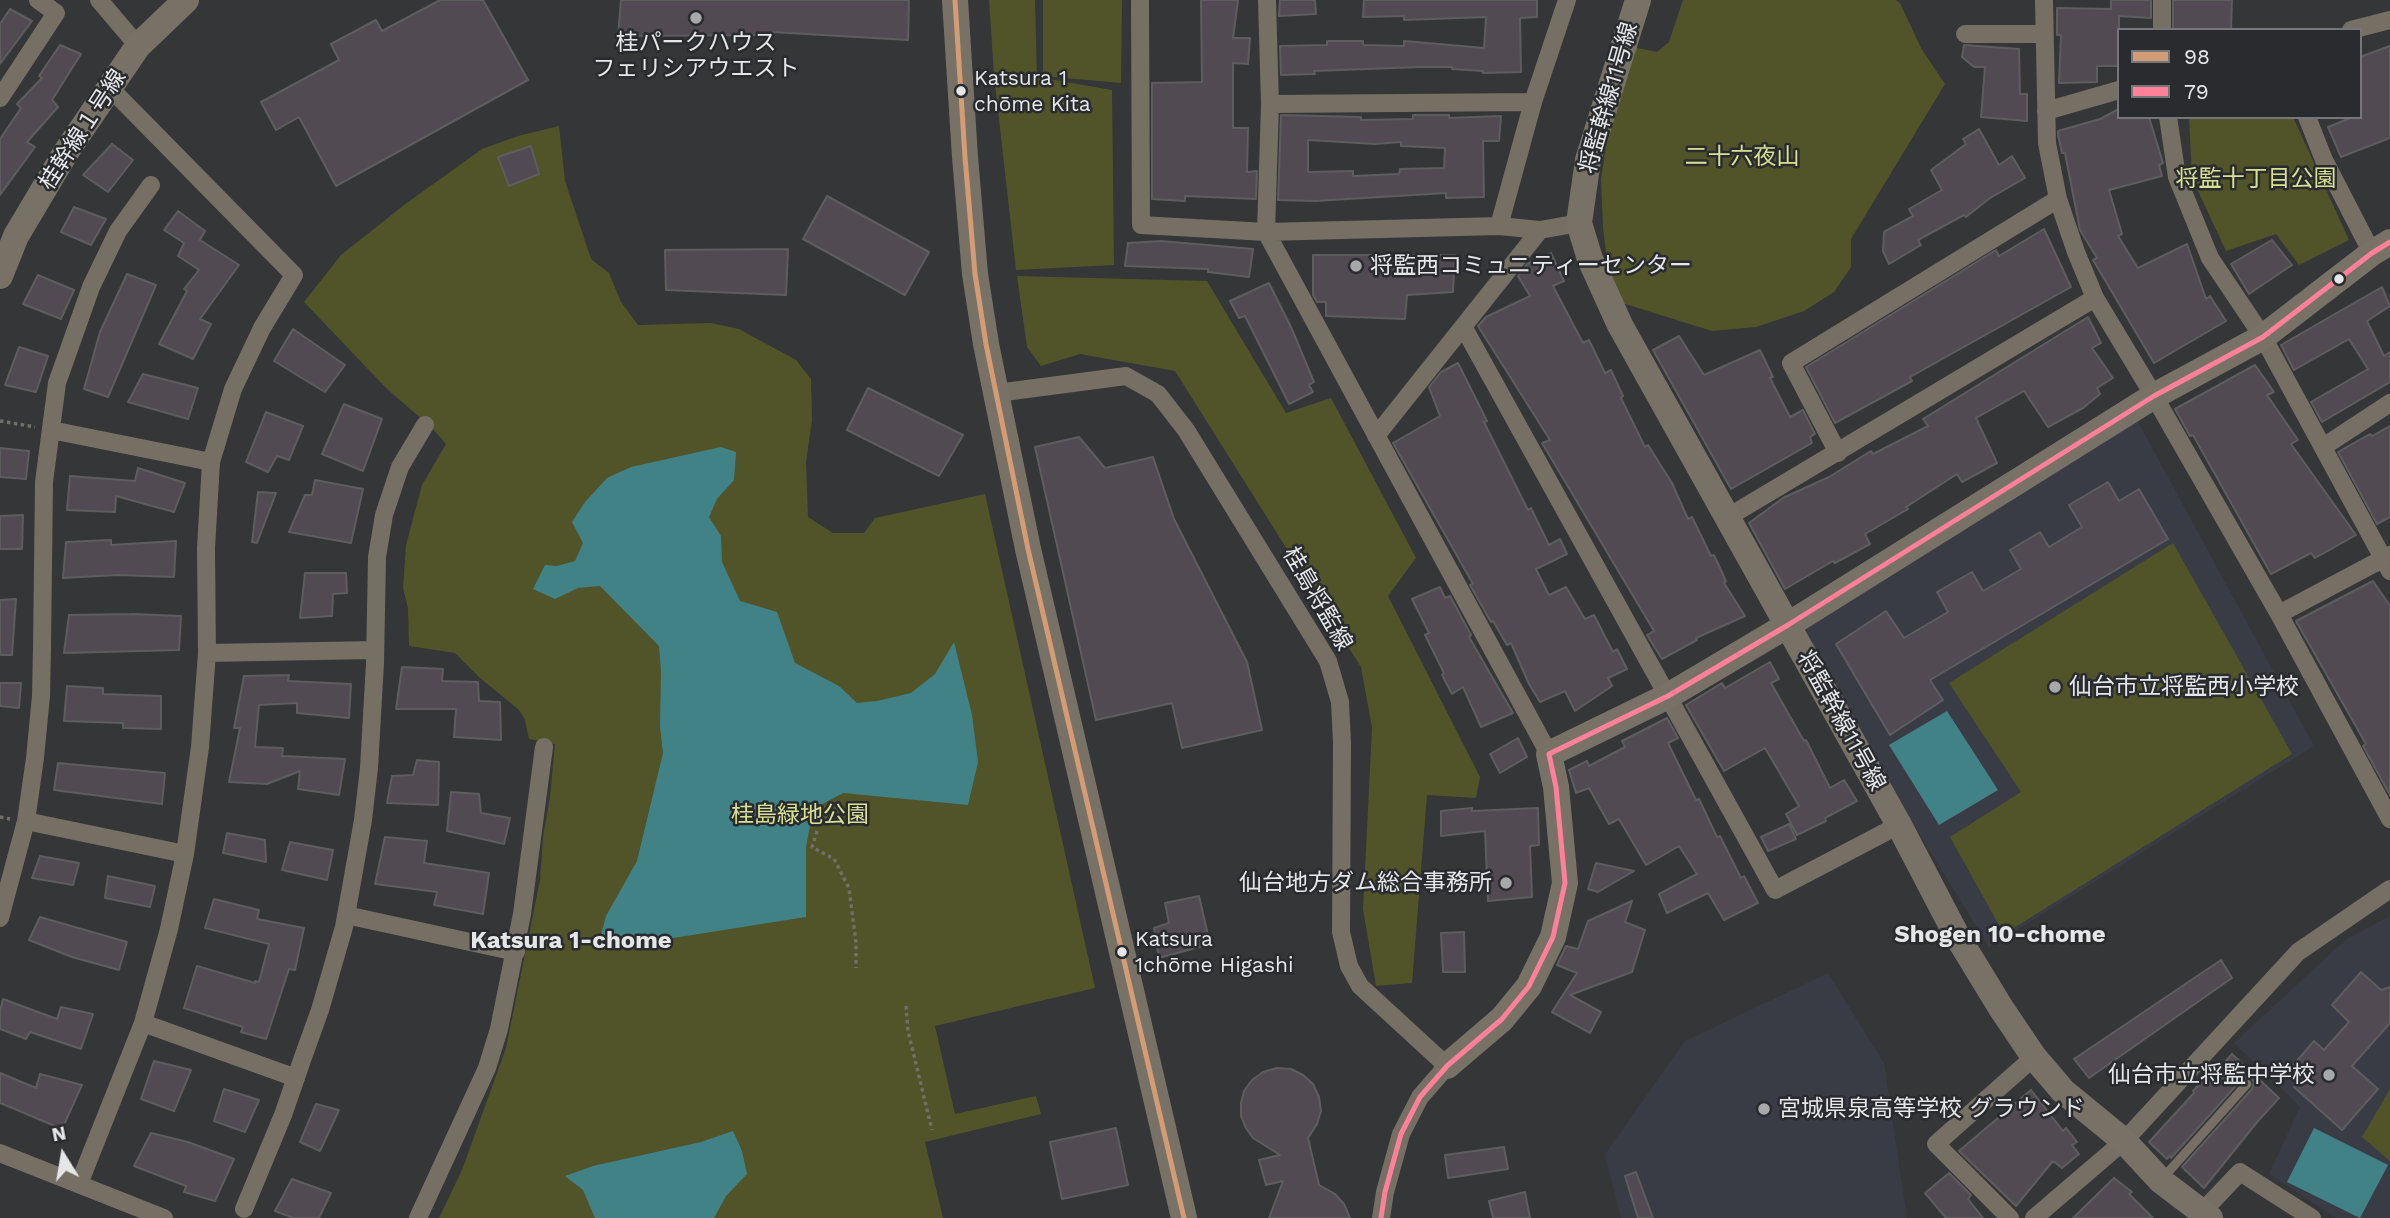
<!DOCTYPE html>
<html>
<head>
<meta charset="utf-8">
<style>
	body { margin:0 }
	#map { position:relative; width:2390px; height:1218px; overflow:hidden; background:#343638; font-family:"Work Sans",sans-serif }
	canvas { display:block }
	.legend { position:absolute; left:2117px; top:28px; width:245px; height:91px; box-sizing:border-box; background:#292b2f; border:2px solid #747679; margin:0; padding:9px 12px; list-style:none; font-size:21px; color:#e5e6e8 }
	.legend li { display:flex; align-items:center; gap:14px; height:35px }
	.legend b { width:35px; border:2px solid #747679 }
	.north { position:absolute; left:28px; top:1120px; width:70px; height:70px; -webkit-text-stroke:5px #292b2f; paint-order:stroke; rotate:349deg; font-size:19px; font-weight:700; line-height:28px; text-align:center; color:#e5e6e8 }
	.north::after { content:''; display:block; margin:auto; width:24px; height:32px; background:#e5e6e8; clip-path:polygon(50% 0,100% 100%,50% 72%,0 100%) }
</style>
</head>
<body>
<div id="map">
<canvas width="2390" height="1218"></canvas>
<ul class="legend">
<li><b style="height:9px;background:#d39c74"></b>98</li>
<li><b style="height:9px;background:#ff8098"></b>79</li>
</ul>
<div class="north">N</div>
</div>
<script>
const ctx = document.querySelector('canvas').getContext('2d');
ctx.lineJoin = 'round';
function fillPath(path, color) {
  ctx.fillStyle = color;
  ctx.fill(path, 'evenodd');
}
function toPath(rows) {
  const path = new Path2D();
  for (const r of rows) {
    path.moveTo(r[0], r[1]);
    for (let i = 2; i < r.length; i += 2) path.lineTo(r[i], r[i + 1]);
  }
  return path;
}
function stroke(path, color, width, dash) {
  ctx.strokeStyle = color;
  ctx.lineWidth = width;
  ctx.lineCap = dash ? 'butt' : 'round';
  ctx.setLineDash(dash || []);
  ctx.stroke(path);
}
function label(font, color, halo, rows, align = 'center') {
  ctx.font = font + ' "Work Sans","Noto Sans JP",sans-serif';
  ctx.lineWidth = 5;
  ctx.setLineDash([]);
  ctx.textBaseline = 'middle';
  ctx.strokeStyle = halo;
  ctx.fillStyle = color;
  for (const [text, x, y, turn = 0] of rows) {
    ctx.save();
    ctx.translate(x, y);
    ctx.rotate((+turn || 0) * Math.PI / 180);
    ctx.textAlign = isNaN(turn) ? turn : align;
    if (halo) ctx.strokeText(text, 0, 0);
    ctx.fillText(text, 0, 0);
    ctx.restore();
  }
}
const built = toPath([
	[2136,418,2314,746,1989,947,1793,628],
	[2390,916,2390,1218,2336,1218,2269,1174,2300,1107,2234,1043,2345,940],
	[1828,973,1884,1063,1907,1218,1621,1218,1605,1154,1685,1041]
]);
const green = toPath([
	[989,0,1035,0,1037,77,1112,90,1114,265,1016,270,994,75],
	[1043,0,1122,0,1121,83,1043,76],
	[1683,0,1896,0,1900,3,1921,48,1945,84,1851,239,1851,267,1834,292,1804,311,1756,327,1712,331,1622,303,1608,269,1603,227,1601,179,1612,108,1633,47,1657,52,1669,42],
	[2189,117,2293,117,2349,240,2299,265,2276,234,2226,251,2192,178],
	[559,126,565,181,591,259,609,273,621,302,638,325,711,323,739,329,796,360,811,379,812,420,806,462,808,517,833,533,864,533,875,518,985,494,1095,988,935,1026,955,1114,1036,1096,1041,1114,925,1142,943,1218,439,1218,462,1170,506,1048,540,880,543,837,550,797,555,744,529,739,525,720,519,710,480,678,455,653,409,646,408,608,403,588,406,545,422,485,446,444,433,429,386,388,304,302,341,255,404,205,482,149,518,136],
	[1017,276,1207,281,1286,413,1331,398,1416,558,1388,596,1480,777,1476,798,1427,795,1412,983,1376,986,1363,909,1372,728,1361,667,1175,371,1080,354,1041,366,1027,347],
	[2173,543,2292,754,2004,934,1950,837,2021,792,1949,683],
	[2390,1089,2390,1161,2362,1137]
]);
const water = toPath([
	[721,447,736,452,734,480,717,499,709,517,721,536,722,562,740,601,777,612,795,663,839,686,857,703,877,701,911,693,935,674,954,642,972,715,978,762,968,805,843,793,813,809,806,848,806,917,597,950,606,916,637,861,663,753,660,727,661,671,659,646,600,586,578,588,555,599,533,589,545,565,557,566,575,561,583,543,572,522,585,502,607,478,631,467],
	[1947,711,1998,790,1939,825,1889,745],
	[2314,1128,2388,1165,2360,1218,2287,1182],
	[733,1131,742,1151,747,1174,726,1196,714,1218,595,1218,583,1190,565,1176,593,1166,701,1142]
]);
const building = toPath([
	[440,0,483,0,528,80,336,186,299,117,276,130,261,102,339,60,331,44,376,20,382,31,440,0],
	[621,0,909,0,908,40,772,32,772,35,618,36,621,0],
	[1201,0,1238,0,1233,38,1250,38,1248,64,1233,63,1233,128,1248,128,1247,172,1257,171,1256,199,1185,196,1185,201,1152,199,1152,83,1202,82,1201,0],
	[1280,0,1315,0,1316,14,1279,16,1280,0],
	[1364,0,1537,0,1537,17,1520,18,1521,72,1483,73,1483,71,1452,69,1452,67,1420,67,1314,71,1315,74,1281,75,1280,46,1327,45,1327,41,1363,41,1363,45,1404,46,1404,41,1484,48,1486,17,1404,20,1404,16,1363,17,1364,0],
	[2111,0,2151,0,2151,18,2119,16,2119,66,2097,66,2097,82,2059,83,2061,35,2057,35,2057,8,2111,9,2111,0],
	[2173,0,2232,0,2231,30,2173,30,2173,0],
	[10,9,32,21,0,64,0,24,10,9],
	[60,45,81,54,52,100,58,107,27,142,35,147,0,195,0,139,21,108,17,104,42,78,39,76,60,45],
	[1964,45,2019,49,2020,94,2027,94,2027,121,1981,117,1985,67,1974,67,1962,57,1964,45],
	[2390,46,2390,138,2341,157,2328,127,2353,117,2360,117,2360,57,2390,46],
	[2119,109,2119,117,2149,117,2163,163,2159,165,2162,176,2109,190,2122,234,2118,236,2138,268,2187,244,2206,299,2210,296,2226,321,2154,363,2093,260,2097,258,2080,230,2065,153,2062,153,2058,135,2058,131,2100,119,2119,109],
	[1281,115,1361,117,1361,120,1413,119,1413,115,1449,115,1449,118,1501,116,1499,141,1483,141,1484,197,1446,198,1446,193,1315,201,1278,200,1281,115],
	[1308,140,1375,144,1401,142,1401,146,1445,148,1444,168,1400,169,1399,174,1353,176,1353,171,1308,172,1308,140],
	[1979,129,1999,165,2012,156,2025,178,1990,198,1966,217,1964,215,1918,240,1921,245,1889,264,1883,251,1884,232,1913,216,1909,209,1942,190,1931,170,1966,144,1963,139,1979,129],
	[112,144,133,160,108,192,83,175,112,144],
	[531,146,539,174,509,186,498,157,531,146],
	[827,196,929,252,905,295,803,239,827,196],
	[74,207,106,219,91,245,61,232,74,207],
	[178,211,205,231,200,240,239,265,200,319,211,324,193,359,159,344,187,291,184,289,199,270,178,256,184,243,164,230,178,211],
	[2044,229,2071,287,1910,377,1912,381,1835,423,1806,367,1996,250,1999,256,2044,229],
	[2272,240,2292,265,2249,294,2231,264,2272,240],
	[1161,241,1253,249,1249,277,1208,272,1208,269,1125,266,1128,243,1161,241],
	[788,249,786,295,666,290,665,250,788,249],
	[1551,253,1564,281,1553,286,1583,343,1589,340,1605,373,1611,370,1623,396,1621,398,1645,447,1648,445,1672,483,1688,519,1692,517,1711,556,1714,555,1726,581,1724,583,1745,616,1696,638,1697,640,1662,659,1647,635,1654,631,1542,443,1550,440,1478,326,1486,317,1530,296,1518,276,1527,264,1551,253],
	[1313,255,1455,255,1453,292,1407,295,1405,319,1326,316,1326,302,1317,302,1313,295,1313,255],
	[127,274,156,285,108,397,84,389,100,332,127,274],
	[38,275,74,290,61,319,23,304,38,275],
	[1269,283,1291,327,1314,382,1309,385,1313,392,1289,404,1245,316,1239,318,1230,301,1269,283],
	[2382,287,2390,306,2367,321,2384,356,2390,352,2390,382,2322,422,2311,402,2368,369,2349,339,2294,370,2281,345,2382,287],
	[2088,317,2101,343,2092,348,2113,378,2097,388,2100,394,2083,408,2048,427,2024,391,1976,418,1997,463,1962,482,1957,474,1906,507,1908,509,1865,534,1870,544,1835,563,1833,561,1785,589,1749,523,1783,498,1829,477,1871,451,1873,454,1928,426,1923,419,2088,317],
	[293,329,345,365,325,392,274,361,293,329],
	[1679,336,1704,375,1760,350,1773,377,1770,378,1790,417,1803,410,1815,434,1810,437,1812,443,1731,489,1653,350,1679,336],
	[19,347,48,356,36,392,5,385,19,347],
	[1458,363,1487,421,1484,422,1528,510,1531,508,1549,545,1560,539,1567,554,1536,569,1549,595,1566,587,1585,619,1594,615,1613,652,1617,649,1627,669,1608,678,1612,686,1575,711,1565,691,1540,702,1529,684,1511,643,1507,645,1493,621,1491,622,1470,585,1473,584,1393,443,1440,416,1429,387,1441,372,1458,363],
	[2255,365,2274,392,2267,395,2298,440,2291,444,2356,535,2315,558,2311,553,2271,574,2193,435,2190,436,2175,409,2255,365],
	[143,374,198,388,188,419,128,402,143,374],
	[868,388,963,435,939,476,847,430,868,388],
	[344,404,382,419,363,471,322,454,344,404],
	[266,412,303,426,289,460,277,456,268,472,246,462,266,412],
	[2390,426,2390,517,2377,524,2338,452,2370,434,2372,436,2390,426],
	[1079,437,1105,468,1153,457,1174,519,1247,662,1262,730,1182,748,1172,703,1096,720,1035,447,1079,437],
	[0,448,29,451,26,479,0,477,0,448],
	[138,468,185,483,174,512,116,496,115,512,67,510,70,476,135,481,138,468],
	[315,480,363,489,351,543,289,532,305,495,312,495,315,480],
	[2108,482,2119,501,2139,489,2168,539,1930,680,1943,700,1890,735,1836,644,1886,611,1904,638,1948,612,1937,592,1972,572,1983,591,2021,569,2010,550,2040,532,2049,547,2082,527,2069,505,2108,482],
	[258,492,276,493,257,543,252,542,258,492],
	[23,515,22,549,0,549,0,516,23,515],
	[111,540,111,545,176,541,174,577,118,575,63,578,66,542,111,540],
	[305,573,346,573,347,593,333,594,332,616,300,618,305,573],
	[2373,581,2390,606,2390,795,2363,746,2366,744,2296,621,2373,581],
	[1440,587,1445,598,1450,596,1471,635,1469,637,1513,713,1481,727,1463,687,1452,694,1442,675,1444,673,1425,635,1429,633,1412,599,1440,587],
	[16,599,12,655,0,655,0,600,16,599],
	[132,614,181,616,179,650,64,653,69,615,132,614],
	[1770,662,1779,679,1771,683,1804,741,1806,740,1830,788,1844,780,1857,801,1825,818,1826,821,1797,835,1786,814,1799,806,1765,748,1724,771,1686,705,1722,683,1725,688,1770,662],
	[402,667,443,669,442,681,478,682,479,701,500,702,501,740,454,737,456,709,396,709,402,667],
	[289,675,288,681,351,684,349,718,297,713,297,703,259,705,255,747,283,748,282,756,345,759,339,795,298,789,300,771,267,784,229,782,240,728,234,728,244,676,289,675],
	[0,683,21,683,19,708,0,706,0,683],
	[67,686,103,688,103,694,161,696,161,729,123,728,123,723,64,721,67,686],
	[1667,718,1678,738,1668,743,1696,800,1699,799,1717,837,1720,836,1741,878,1744,876,1758,903,1724,920,1708,893,1667,913,1659,894,1697,874,1679,846,1646,865,1619,819,1609,824,1589,788,1576,793,1569,770,1587,761,1589,766,1625,747,1622,741,1667,718],
	[1518,738,1527,757,1500,773,1490,754,1518,738],
	[417,760,439,762,438,805,387,803,392,776,413,775,417,760],
	[58,763,165,773,162,804,54,790,58,763],
	[451,792,479,794,481,813,510,818,504,844,447,831,451,792],
	[1472,808,1472,811,1538,808,1539,845,1530,846,1532,897,1488,901,1485,831,1441,836,1441,811,1472,808],
	[1789,824,1796,839,1768,851,1761,837,1789,824],
	[227,833,265,840,266,862,223,853,227,833],
	[385,837,427,841,424,863,489,873,483,914,434,905,437,892,375,884,385,837],
	[290,842,333,850,327,880,282,870,290,842],
	[40,856,79,863,73,885,32,878,40,856],
	[1596,863,1634,871,1598,892,1588,889,1596,863],
	[108,876,155,886,150,907,105,898,108,876],
	[1199,896,1210,944,1159,958,1154,928,1169,923,1165,903,1199,896],
	[214,899,259,910,257,919,304,928,295,970,289,969,266,1039,241,1032,243,1027,184,1008,197,966,255,983,255,981,259,982,269,944,205,928,214,899],
	[1632,901,1625,922,1645,930,1632,972,1570,995,1601,1012,1590,1033,1552,1012,1577,973,1557,965,1566,946,1578,949,1588,921,1632,901],
	[40,917,127,942,119,970,72,957,29,940,40,917],
	[1464,932,1465,972,1443,972,1441,933,1464,932],
	[2221,960,2232,978,2089,1078,2074,1059,2221,960],
	[2361,972,2381,990,2390,987,2390,1023,2352,1066,2378,1089,2342,1130,2294,1087,2301,1079,2290,1069,2314,1041,2324,1050,2349,1022,2332,1005,2361,972],
	[3,999,57,1019,61,1007,93,1014,81,1049,30,1032,26,1039,0,1029,0,1011,3,999],
	[2232,1054,2279,1098,2258,1121,2204,1188,2182,1167,2252,1089,2254,1082,2251,1078,2242,1079,2171,1158,2170,1156,2167,1159,2149,1142,2194,1093,2193,1091,2211,1073,2214,1075,2232,1054],
	[154,1061,191,1070,174,1111,141,1099,154,1061],
	[1277,1068,1291,1069,1303,1075,1313,1084,1319,1097,1321,1111,1317,1124,1308,1138,1319,1185,1335,1194,1344,1204,1350,1218,1269,1218,1283,1181,1266,1185,1259,1160,1280,1155,1253,1138,1246,1128,1241,1116,1241,1103,1244,1091,1252,1080,1263,1072,1277,1068],
	[0,1073,36,1088,40,1074,82,1085,62,1129,0,1103,0,1073],
	[224,1089,259,1100,245,1132,214,1121,224,1089],
	[2031,1090,2063,1131,2066,1128,2077,1142,2072,1145,2079,1154,2062,1168,2053,1161,2016,1206,1959,1151,2031,1090],
	[316,1104,339,1110,320,1151,300,1142,316,1104],
	[1116,1128,1128,1185,1062,1199,1050,1142,1116,1128],
	[151,1133,188,1142,234,1159,215,1201,184,1192,186,1186,134,1166,151,1133],
	[1504,1147,1508,1169,1448,1178,1445,1155,1504,1147],
	[1636,1172,1653,1218,1638,1218,1625,1176,1636,1172],
	[1949,1173,1971,1195,1968,1199,1983,1218,1946,1218,1925,1193,1949,1173],
	[2114,1178,2132,1192,2129,1194,2153,1218,2073,1218,2114,1178],
	[292,1179,331,1193,319,1218,293,1218,275,1211,292,1179],
	[1525,1192,1530,1218,1493,1218,1489,1201,1525,1192]
]);
const path = toPath([
	[0,421,35,427],
	[0,817,10,819],
	[817,831,812,847,834,859,849,888,856,943,856,968],
	[906,1006,908,1031,932,1130]
]);
const lane = toPath([
	[2162,1179,2247,1084]
]);
const street = toPath([
	[99,0,138,46],
	[1140,0,1141,225,1266,232,1499,226,1540,230,1579,223],
	[1267,0,1270,104,1266,232,1549,754],
	[2044,0,2047,143,2058,199,2076,252,2095,298,2154,396,2279,614,2390,819],
	[2162,30,2162,0],
	[2351,30,2390,20],
	[1965,34,2043,34],
	[0,98,56,13,38,0],
	[1270,104,1533,102],
	[2046,111,2119,90],
	[2168,117,2177,177,2210,258,2263,337,2390,571],
	[2307,117,2324,160,2372,253],
	[1499,226,1533,102,1567,0],
	[1464,328,1775,890,1899,825],
	[997,393,1126,376,1158,394,1186,430,1328,661,1340,702,1342,743,1341,932,1349,966,1360,986,1447,1066,1420,1097,1401,1134,1385,1192,1381,1218],
	[51,430,211,462],
	[1376,436,1540,230],
	[2323,447,2390,403],
	[1838,453,1791,363,2058,199],
	[1728,517,2095,298],
	[2279,614,2390,555],
	[207,653,375,650],
	[26,821,185,854],
	[346,915,516,952],
	[0,918,26,821,35,758,41,696,42,647,44,482,57,383,91,287,118,231,151,185],
	[143,1023,296,1078],
	[0,1153,164,1218],
	[79,1184,143,1023,169,929,185,854,200,747,207,653,206,548,211,462,233,389,262,328,294,275,110,88],
	[244,1209,283,1115,302,1060,320,1010,344,927,363,820,369,768,375,663,377,557,384,515,400,467,425,425],
	[2202,1212,2240,1172,2312,1218],
	[418,1218,487,1068,499,1029,522,914,544,747],
	[2010,1218,1936,1144,2034,1057],
	[2034,1218,2124,1141,2298,952,2390,889]
]);
const secondary = toPath([
	[955,0,965,157,975,274,986,344,1028,549,1184,1218],
	[1638,0,1588,160,1579,223,1590,259,1620,325,1899,825,1957,936,2001,1008,2034,1057,2063,1091,2124,1141,2161,1181,2210,1218],
	[0,276,16,236,66,152,138,46,186,0],
	[1447,1066,1502,1019,1529,986,1553,937,1565,883,1556,787,1549,754,1668,696,1788,625,2154,396,2263,337,2372,253,2390,242]
]);
const bus1 = toPath([
	[955,0,965,157,975,274,986,344,1028,549,1184,1218]
]);
const bus2 = toPath([
	[1381,1218,1385,1192,1401,1134,1420,1097,1447,1066,1502,1019,1529,986,1553,937,1565,883,1556,787,1549,754,1668,696,1788,625,2154,396,2263,337,2372,253,2390,242]
]);
const markers = [
	[696,18,7,"#a7a8aa"],
	[961,91,6,"#e5e6e8"],
	[1356,266,7,"#a7a8aa"],
	[2339,279,6,"#e5e6e8"],
	[2055,687,7,"#a7a8aa"],
	[1506,883,7,"#a7a8aa"],
	[1122,952,6,"#e5e6e8"],
	[2329,1075,7,"#a7a8aa"],
	[1764,1109,7,"#a7a8aa"]
];
const busNames = [
	["Katsura 1",974,79],
	["chōme Kita",974,105],
	["Katsura",1135,940],
	["1chōme Higashi",1135,966]
];
const poiNames = [
	["桂パークハウス",696,43,"center"],
	["フェリシアウエスト",696,69,"center"],
	["将監西コミュニティーセンター",1370,266],
	["仙台市立将監西小学校",2069,687],
	["仙台地方ダム総合事務所",1492,883,"right"],
	["仙台市立将監中学校",2315,1075,"right"],
	["宮城県泉高等学校 グラウンド",1778,1109]
];
const streetNames = [
	["将監幹線11号線",1609,98,-74],
	["桂幹線１号線",83,130,-57],
	["桂島将監線",1317,599,60],
	["将監幹線11号線",1841,721,61]
];
const parkNames = [
	["二十六夜山",1742,157],
	["将監十丁目公園",2256,179],
	["桂島緑地公園",800,815]
];
const neighbourhoodNames = [
	["Shogen 10-chome",2000,935],
	["Katsura 1-chome",571,941]
];
fillPath(built, '#3a3c45');
fillPath(green, '#515429');
fillPath(water, '#418287');
fillPath(building, '#514a52');
stroke(building, '#5d5d5e', 2);
stroke(path, '#726f69', 3.5, [3.5, 3.5]);
stroke(lane, '#756f64', 9);
stroke(street, '#756f64', 18);
stroke(secondary, '#787266', 26);
stroke(bus1, '#d39c74', 5);
stroke(bus2, '#ff8098', 5);
for (const [x, y, r, color] of markers) {
  const dot = new Path2D();
  dot.arc(x, y, r, 0, 2 * Math.PI);
  ctx.fillStyle = color;
  ctx.fill(dot);
  stroke(dot, '#292b2f', 2.5);
}
label('21px', '#e5e6e8', '#292b2f', busNames, 'left');
label('23px', '#e5e6e8', '#292b2f', poiNames, 'left');
label('23px', '#e5e6e8', '#292b2f', streetNames);
label('23px', '#d7e090', '#292b2f', parkNames);
label('bold 24px', '#e5e6e8', '#292b2f', neighbourhoodNames);
</script>
</body>
</html>
